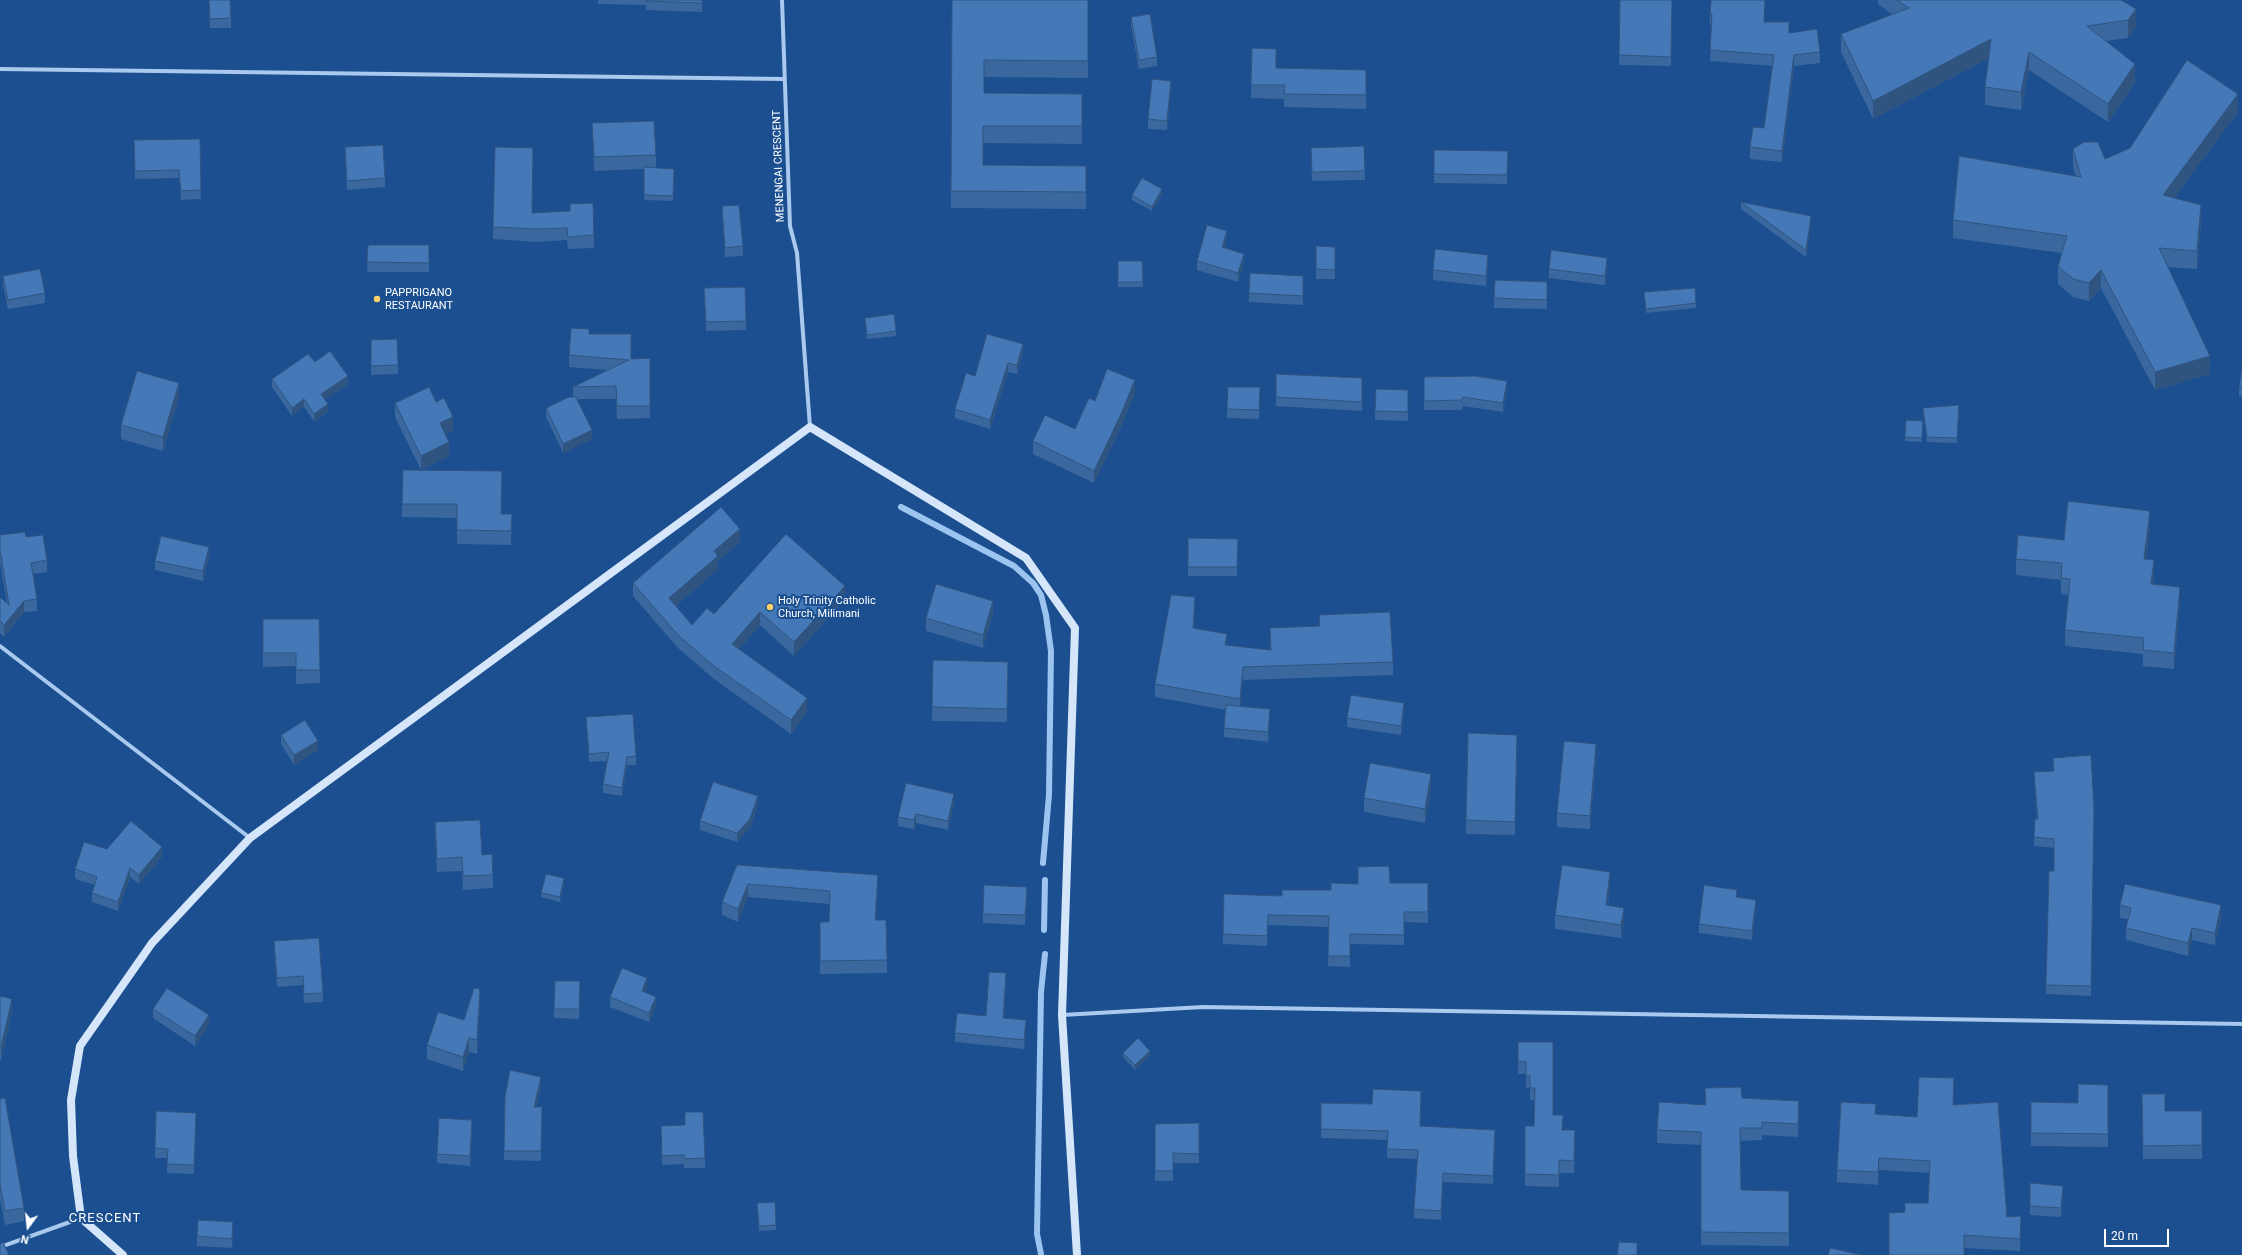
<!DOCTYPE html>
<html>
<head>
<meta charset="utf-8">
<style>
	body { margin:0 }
	#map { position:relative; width:2242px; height:1255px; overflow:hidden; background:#1b4f8f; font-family:Roboto,sans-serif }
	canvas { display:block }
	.north { position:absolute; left:8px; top:1207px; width:40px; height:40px; -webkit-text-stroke:3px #1b4f8f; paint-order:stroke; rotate:195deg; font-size:11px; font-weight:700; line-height:16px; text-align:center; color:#fff }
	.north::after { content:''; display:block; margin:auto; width:14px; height:18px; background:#fff; clip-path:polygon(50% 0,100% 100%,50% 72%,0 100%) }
	.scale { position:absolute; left:2104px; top:1229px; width:65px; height:18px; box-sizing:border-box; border:2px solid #fff; border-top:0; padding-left:5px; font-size:12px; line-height:14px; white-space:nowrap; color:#fff; -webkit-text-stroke:3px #1b4f8f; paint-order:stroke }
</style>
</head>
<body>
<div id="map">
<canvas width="2242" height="1255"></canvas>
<div class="north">N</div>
<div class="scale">20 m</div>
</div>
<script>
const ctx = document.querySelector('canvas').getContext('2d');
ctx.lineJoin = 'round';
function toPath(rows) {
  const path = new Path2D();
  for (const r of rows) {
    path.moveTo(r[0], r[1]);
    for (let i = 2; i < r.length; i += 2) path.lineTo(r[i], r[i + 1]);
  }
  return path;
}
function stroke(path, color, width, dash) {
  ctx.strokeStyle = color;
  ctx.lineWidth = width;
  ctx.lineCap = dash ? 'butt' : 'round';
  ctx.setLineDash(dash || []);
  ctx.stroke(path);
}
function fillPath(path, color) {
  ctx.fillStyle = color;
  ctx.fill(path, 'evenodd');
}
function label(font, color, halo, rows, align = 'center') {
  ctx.font = font + ' Roboto,sans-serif';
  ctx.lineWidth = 4;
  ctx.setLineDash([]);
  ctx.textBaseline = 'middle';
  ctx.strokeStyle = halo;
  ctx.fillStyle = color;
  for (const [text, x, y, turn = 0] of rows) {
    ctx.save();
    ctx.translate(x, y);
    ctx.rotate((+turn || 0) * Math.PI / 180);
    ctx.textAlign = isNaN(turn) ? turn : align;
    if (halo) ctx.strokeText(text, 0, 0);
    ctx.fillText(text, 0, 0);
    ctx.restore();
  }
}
const stream = toPath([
	[901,507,1014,566,1033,583,1041,595,1046,615,1051,651,1049,795,1043,863],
	[1044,930,1045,880],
	[1041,1254,1037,1234,1041,992,1045,954]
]);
const street = toPath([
	[782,0,790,226,797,253,810,427],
	[0,69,784,79],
	[0,646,250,838],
	[1062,1015,1203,1007,2242,1024],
	[0,1247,81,1218]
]);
const secondary = toPath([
	[123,1255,81,1218,73,1156,71,1100,80,1046,152,943,250,838,810,427,1026,558,1075,628,1062,1015,1077,1255]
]);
const wall = toPath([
	[209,0,231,18,231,28,210,28],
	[598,0,702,0,702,12,646,10,646,5,598,4],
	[952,0,1088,0,1088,78,984,77,984,93,1082,94,1082,144,983,143,983,165,1086,166,1086,209,951,208],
	[1620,0,1672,0,1671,66,1619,65],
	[1878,0,2121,0,2136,27,2128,38,2106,41,2135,82,2108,122,2029,70,2021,110,1985,105,1985,87,1989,58,1873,119,1841,52,1841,34,1893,15,1878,4],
	[1710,14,1765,22,1789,33,1820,52,1820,63,1794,66,1782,162,1750,159,1750,147,1764,128,1772,66,1710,61,1712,25,1710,25],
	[1131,17,1157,57,1157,66,1139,69,1131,26],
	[1252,48,1276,68,1366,70,1366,109,1284,107,1284,99,1251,98],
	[1171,90,1167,130,1148,129,1148,119],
	[2238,112,2174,198,2201,223,2197,269,2168,267,2210,374,2155,390,2101,288,2089,301,2073,297,2058,284,2058,266,2062,253,1953,238,1953,220,2076,176,2073,167,2073,149,2105,159],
	[592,123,656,155,656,168,674,169,673,201,644,200,644,169,594,171],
	[200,139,201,199,181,200,179,178,135,179,134,140],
	[345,147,385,178,385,187,347,190,345,157],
	[1311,148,1365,171,1365,180,1312,181],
	[1434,150,1508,151,1507,184,1434,183],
	[1162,194,1152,211,1132,200,1132,195],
	[1741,202,1811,223,1806,257,1741,209],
	[570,204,594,235,594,248,568,249,567,240,537,242,493,239,493,227,532,213,570,211],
	[722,206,743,246,743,256,725,257,722,215],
	[1227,240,1224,248,1244,263,1238,282,1197,270,1197,261],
	[368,245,429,245,429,272,367,272],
	[1316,246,1335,247,1335,279,1316,279],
	[1142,261,1143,287,1118,287,1118,262],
	[1488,264,1486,286,1433,280,1433,270],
	[1607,267,1605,285,1549,278,1549,269],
	[3,276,45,293,45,303,8,309,3,285],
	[1495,280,1547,282,1547,309,1494,308],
	[1303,285,1303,305,1249,302,1249,293],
	[704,288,746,321,746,330,706,331],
	[1644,292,1696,303,1696,308,1646,313],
	[865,318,896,331,896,336,867,339],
	[589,334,631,359,650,358,650,418,617,419,616,399,577,399,592,439,563,453,546,417,546,408,573,397,573,387,607,370,569,367,569,355],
	[371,340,398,365,398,374,371,375],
	[1023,353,1017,374,1008,372,990,429,955,418,955,409,975,376],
	[315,362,348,384,325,399,328,412,314,421,304,407,292,416,272,387,272,379],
	[2242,366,2242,397,2239,396,2239,387],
	[1276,374,1362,387,1362,411,1276,406],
	[1424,377,1507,390,1503,412,1463,406,1462,410,1424,410],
	[1408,390,1408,421,1375,420,1375,411],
	[1135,393,1121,427,1094,483,1033,454,1033,441,1075,429,1095,401],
	[179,397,163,451,121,439,121,425],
	[1260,397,1259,419,1227,418,1227,409],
	[436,402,453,431,445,434,449,456,421,470,395,417,395,403],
	[1959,405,1957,443,1927,442,1923,412,1923,408],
	[1906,420,1923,421,1922,442,1905,441],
	[403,470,502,514,512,514,511,545,457,544,457,518,402,517],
	[2150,527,2146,559,2154,576,2153,585,2180,603,2174,669,2143,666,2143,654,2065,646,2065,630,2069,595,2061,594,2061,580,2016,575,2016,559,2064,540],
	[0,535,26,537,47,560,47,572,33,574,37,599,37,611,24,612,4,637,0,633,0,597,7,603,0,562],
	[1188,538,1238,539,1237,576,1188,576],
	[740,542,718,561,718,569,676,606,692,625,714,614,845,599,794,656,760,625,739,649,807,712,791,734,714,679,678,648,633,596,633,583],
	[209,556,203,581,155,570,155,561],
	[1195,610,1194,628,1227,646,1271,650,1270,628,1319,626,1319,615,1393,662,1393,675,1243,680,1240,706,1270,719,1268,742,1224,737,1224,728,1226,710,1155,697,1155,684],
	[993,614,983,648,926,631,926,618],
	[263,619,319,619,320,683,296,684,296,666,263,667],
	[933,660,1008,662,1007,722,932,721],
	[1404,712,1401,735,1347,727,1347,718],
	[586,717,636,756,636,765,627,765,622,796,603,793,603,784,607,761,589,762],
	[281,735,318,750,294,765,281,744],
	[1517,748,1515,835,1466,834,1466,820],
	[1596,758,1590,829,1557,827,1557,813],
	[2053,758,2094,817,2091,996,2046,994,2046,985,2054,871,2054,848,2034,846,2034,837,2037,819,2034,781,2034,772,2053,771],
	[1431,787,1425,823,1364,812,1364,798],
	[954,804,948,830,916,823,914,829,898,826,898,817],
	[758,805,750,828,737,842,700,830,700,821],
	[435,822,482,855,493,875,493,888,463,890,462,871,437,872,435,836],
	[107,849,162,857,139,884,130,877,118,911,92,902,92,893,95,885,75,879,75,869],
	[737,865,878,888,876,920,886,920,887,973,820,974,820,922,829,922,830,904,748,897,738,922,722,915,722,902],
	[564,883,560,902,541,897,541,893],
	[1390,883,1428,883,1428,923,1404,922,1404,945,1350,944,1350,967,1328,966,1329,927,1268,925,1267,946,1223,944,1223,934,1282,896,1331,890,1358,884],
	[1610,886,1608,906,1624,921,1621,938,1555,929,1555,915],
	[1027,896,1025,925,983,923,983,914],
	[1737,897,1756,909,1752,940,1699,933,1699,924],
	[2120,905,2221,917,2215,945,2192,940,2188,956,2126,940,2126,928,2128,919,2120,918],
	[274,941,323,993,323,1002,304,1003,303,985,277,987,274,950],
	[580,981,579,1019,554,1018,554,1009],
	[1006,982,1004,1018,1026,1029,1024,1049,955,1042,955,1033,986,1016],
	[647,988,645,993,656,1006,649,1022,610,1007,610,997],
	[0,996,12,1013,1,1060,0,1060],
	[480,1002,477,1054,469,1052,463,1071,427,1059,427,1045,464,1020],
	[153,1009,209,1025,195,1046,153,1018],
	[1518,1042,1553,1115,1562,1130,1575,1142,1574,1173,1559,1173,1559,1187,1525,1186,1525,1126,1534,1126,1534,1100,1530,1100,1530,1088,1526,1088,1526,1074,1518,1074],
	[1123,1053,1150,1055,1135,1070,1123,1057],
	[2108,1085,2108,1147,2031,1146,2031,1102,2078,1103],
	[541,1086,536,1107,542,1107,541,1161,504,1160,505,1097],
	[1705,1088,1799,1114,1798,1137,1762,1135,1762,1140,1740,1141,1741,1190,1789,1191,1789,1246,1701,1245,1701,1145,1657,1143,1657,1130,1705,1105],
	[1954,1091,1953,1105,2007,1217,2021,1229,2020,1251,1964,1248,1905,1212,1928,1203,1930,1173,1879,1170,1878,1185,1837,1182,1837,1170,1876,1114,1917,1117],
	[2142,1094,2165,1111,2202,1111,2202,1159,2143,1159],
	[0,1099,24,1208,24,1221,5,1225,0,1198],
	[1421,1100,1420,1126,1495,1139,1493,1184,1443,1182,1441,1220,1414,1218,1414,1209,1418,1159,1387,1158,1387,1140,1321,1138,1321,1103,1372,1104],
	[685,1112,705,1158,705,1168,684,1168,684,1164,662,1165,661,1135,685,1125],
	[196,1122,194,1174,167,1173,167,1158,155,1158,155,1148],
	[1199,1123,1199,1163,1173,1163,1173,1181,1155,1181,1155,1124],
	[472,1129,470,1166,437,1163,437,1154],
	[2030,1183,2063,1196,2061,1217,2030,1215],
	[757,1203,776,1225,776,1230,759,1231],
	[233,1231,232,1248,197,1246,197,1236]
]);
const shadedWall = toPath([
	[2136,9,2136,27,2128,38,2128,20],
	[1991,39,1991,57,1873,119,1873,101],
	[2029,52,2029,70,2021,110,2021,92],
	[1794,55,1794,66,1782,162,1782,151],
	[2135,64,2135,82,2108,122,2108,104],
	[1171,81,1171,90,1167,130,1167,121],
	[2238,94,2238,112,2163,213,2163,195],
	[1162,189,1162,194,1152,211,1152,207],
	[2201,205,2201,223,2197,269,2197,251],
	[1811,216,1811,223,1806,257,1806,250],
	[1227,231,1227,240,1222,256,1222,247],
	[1244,254,1244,263,1238,282,1238,273],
	[1488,255,1488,264,1486,286,1486,276],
	[1607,258,1607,267,1605,285,1605,276],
	[2101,270,2101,288,2089,301,2089,283],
	[1023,344,1023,353,1017,374,1017,365],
	[2210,356,2210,374,2155,390,2155,372],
	[1008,363,1008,372,990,429,990,420],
	[348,376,348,384,321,402,321,394],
	[1135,380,1135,393,1121,427,1094,483,1094,471],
	[1507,381,1507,390,1503,412,1503,403],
	[179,383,179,397,163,451,163,437],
	[304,399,304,407,292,416,292,408],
	[328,404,328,412,314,421,314,414],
	[453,417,453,431,440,437,440,423],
	[592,430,592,439,563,453,563,444],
	[449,442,449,456,421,470,421,456],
	[2150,511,2150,527,2144,575,2144,559],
	[740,529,740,542,718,561,718,569,669,612,669,598,714,551],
	[209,547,209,556,203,581,203,571],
	[2154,560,2154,576,2151,601,2151,584],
	[845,586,845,599,794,656,794,642],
	[2180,587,2180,603,2174,669,2174,653],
	[1195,597,1195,610,1193,641,1193,628],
	[24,601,24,612,4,637,4,625],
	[993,601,993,614,983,648,983,635],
	[760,612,760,625,732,657,732,644],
	[1227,634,1227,647,1225,645],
	[1243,667,1243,680,1240,712,1240,699],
	[807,698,807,712,791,734,791,720],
	[1404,703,1404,712,1401,735,1401,726],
	[1270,709,1270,719,1268,742,1268,732],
	[1517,735,1517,748,1515,835,1515,822],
	[318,741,318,750,294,765,294,755],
	[1596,744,1596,758,1590,829,1590,816],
	[627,757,627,765,622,796,622,788],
	[1431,774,1431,787,1425,823,1425,809],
	[954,794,954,804,948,830,948,821],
	[758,796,758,805,750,828,737,842,737,833],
	[916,814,916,823,914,829,914,820],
	[162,847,162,857,139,884,139,875],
	[130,868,130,877,118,911,118,902],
	[1610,872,1610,886,1606,919,1606,905],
	[878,875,878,888,875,933,875,920],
	[564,878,564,883,560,902,560,897],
	[748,884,748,897,738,922,738,909],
	[1027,887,1027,896,1025,925,1025,915],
	[1756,900,1756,909,1752,940,1752,931],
	[2221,905,2221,917,2215,945,2215,933],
	[1624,908,1624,921,1621,938,1621,925],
	[2192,928,2192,940,2188,956,2188,943],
	[1006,973,1006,982,1003,1027,1003,1018],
	[647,978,647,988,642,1001,642,991],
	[480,989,480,1002,477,1054,477,1040],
	[656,997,656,1006,649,1022,649,1013],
	[12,999,12,1013,1,1060,1,1047],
	[209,1015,209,1025,195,1046,195,1036],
	[1026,1020,1026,1029,1024,1049,1024,1040],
	[469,1038,469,1052,463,1071,463,1057],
	[1150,1051,1150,1055,1135,1070,1135,1065],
	[541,1077,541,1086,534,1116,534,1107],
	[1799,1101,1799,1114,1798,1137,1798,1124],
	[472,1120,472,1129,470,1166,470,1156],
	[1495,1130,1495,1139,1493,1184,1493,1176],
	[1879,1158,1879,1170,1878,1185,1878,1172],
	[1443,1173,1443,1182,1441,1220,1441,1211],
	[2063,1186,2063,1196,2061,1217,2061,1208],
	[2021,1216,2021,1229,2020,1251,2020,1239],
	[233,1222,233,1231,232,1248,232,1239]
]);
const building = toPath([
	[209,0,230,0,231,18,210,19,209,0],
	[646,0,702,0,702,3,646,1,646,0],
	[952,0,1088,0,1088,61,984,60,984,93,1082,94,1082,126,983,126,983,165,1086,166,1086,192,951,191,952,0],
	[1620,0,1672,0,1671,57,1619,55,1620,0],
	[1711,0,1765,0,1764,22,1789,22,1789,33,1817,29,1820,52,1794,55,1782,151,1750,147,1753,127,1764,128,1774,55,1710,50,1712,14,1710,14,1711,0],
	[1897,0,2121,0,2136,9,2128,20,2087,26,2135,64,2108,104,2029,52,2021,92,1985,87,1991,39,1873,101,1841,34,1909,8,1897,0],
	[1150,14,1157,57,1139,60,1131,17,1150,14],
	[1252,48,1276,49,1276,68,1366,70,1366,95,1284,94,1285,85,1251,85,1252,48],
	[2187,60,2238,94,2163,195,2201,205,2197,251,2159,248,2210,356,2155,372,2101,270,2089,283,2073,279,2058,266,2067,236,1953,220,1959,156,2081,177,2073,149,2084,142,2098,142,2105,159,2130,148,2187,60],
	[1152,79,1171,81,1167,121,1148,119,1152,79],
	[654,121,656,155,594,157,592,123,654,121],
	[200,139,201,190,181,191,179,170,135,171,134,140,200,139],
	[383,145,385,178,347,181,345,147,383,145],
	[1364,146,1365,171,1312,172,1311,148,1364,146],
	[495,147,533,148,532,213,570,211,570,204,593,203,594,235,568,237,567,228,537,229,493,227,495,147],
	[1434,150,1508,151,1507,175,1434,174,1434,150],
	[644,167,674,169,673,196,644,195,644,167],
	[1142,178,1162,189,1152,207,1132,195,1142,178],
	[1741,202,1811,216,1806,250,1741,202],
	[739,205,743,246,725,248,722,206,739,205],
	[1207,225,1227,231,1222,247,1244,254,1238,273,1197,261,1207,225],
	[368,245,429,245,429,263,367,262,368,245],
	[1316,246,1335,247,1335,270,1316,269,1316,246],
	[1435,249,1488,255,1486,276,1433,270,1435,249],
	[1551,250,1607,258,1605,276,1549,269,1551,250],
	[1118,261,1142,261,1143,282,1118,282,1118,261],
	[40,269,45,293,8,300,3,276,40,269],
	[1250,273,1303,276,1303,296,1249,293,1250,273],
	[1495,280,1547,282,1547,300,1494,298,1495,280],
	[745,287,746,321,706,322,704,288,745,287],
	[1695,288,1696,303,1646,309,1644,292,1695,288],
	[894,314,896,331,867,335,865,318,894,314],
	[571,328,589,329,589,334,631,334,631,359,650,358,650,406,617,406,616,386,573,387,629,360,569,355,571,328],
	[987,334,1023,344,1017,365,1008,363,990,420,955,409,966,373,975,376,987,334],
	[397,339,398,365,371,366,371,340,397,339],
	[330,351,348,376,321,394,328,404,314,414,304,399,292,408,272,379,308,354,315,362,330,351],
	[2242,366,2242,387,2239,387,2242,366],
	[1107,369,1135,380,1121,414,1094,471,1033,441,1045,415,1075,429,1089,398,1095,401,1107,369],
	[137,371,179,383,163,437,121,425,137,371],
	[1276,374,1362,378,1362,402,1276,397,1276,374],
	[1475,376,1507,381,1503,403,1463,397,1462,400,1424,401,1424,377,1475,376],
	[429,387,436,402,444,398,453,417,440,423,449,442,421,456,395,403,429,387],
	[1228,387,1260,387,1259,410,1227,409,1228,387],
	[1376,389,1408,390,1408,412,1375,411,1376,389],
	[569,397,576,397,592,430,563,444,546,408,569,397],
	[1959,405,1957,438,1927,437,1923,408,1959,405],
	[1906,420,1923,421,1922,438,1905,437,1906,420],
	[403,470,502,471,501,514,512,514,511,531,457,530,457,504,402,504,403,470],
	[2068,501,2150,511,2144,559,2154,560,2151,584,2180,587,2174,653,2143,650,2144,638,2065,630,2070,579,2061,578,2062,563,2016,559,2018,535,2064,540,2068,501],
	[721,507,740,529,714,551,718,556,669,598,692,625,707,608,714,614,786,534,845,586,794,642,760,612,732,644,807,698,791,720,714,666,678,635,633,583,721,507],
	[25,532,26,537,43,535,47,560,31,563,37,599,24,601,4,625,0,621,0,597,9,605,0,550,0,535,25,532],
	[161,536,209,547,203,571,155,561,161,536],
	[1188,538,1238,539,1237,567,1188,567,1188,538],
	[936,584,993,601,983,635,926,618,936,584],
	[1171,595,1195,597,1193,628,1227,634,1225,645,1271,650,1270,628,1320,626,1319,615,1390,612,1393,662,1243,667,1240,699,1155,684,1171,595],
	[263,619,319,619,320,670,296,670,296,653,263,653,263,619],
	[933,660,1008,662,1007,709,932,707,933,660],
	[1351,695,1404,703,1401,726,1347,718,1351,695],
	[1226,705,1270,709,1268,732,1224,728,1226,705],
	[633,714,636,756,627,757,622,788,603,784,609,752,589,754,586,717,633,714],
	[305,720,318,741,294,755,281,735,305,720],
	[1468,733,1517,735,1515,822,1466,820,1468,733],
	[1564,741,1596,744,1590,816,1557,813,1564,741],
	[2091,755,2094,808,2091,986,2046,985,2049,871,2054,871,2054,839,2034,837,2035,819,2038,819,2034,772,2054,771,2053,758,2091,755],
	[1370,763,1431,774,1425,809,1364,798,1370,763],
	[713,782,758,796,750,819,737,833,700,821,713,782],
	[906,783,954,794,948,821,916,814,914,820,898,817,906,783],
	[480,820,482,855,492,854,493,875,463,876,462,857,437,859,435,822,480,820],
	[131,821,162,847,139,875,130,868,118,902,92,893,97,877,75,869,84,842,107,849,131,821],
	[737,865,878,875,875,920,886,920,887,960,820,961,820,922,829,922,830,891,748,884,738,909,722,902,737,865],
	[1562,865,1610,872,1606,905,1624,908,1621,925,1555,915,1562,865],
	[1389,866,1390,883,1428,883,1428,912,1404,912,1404,935,1350,934,1350,956,1328,956,1329,916,1268,915,1267,936,1223,934,1224,894,1282,896,1282,890,1331,890,1331,883,1358,884,1358,867,1389,866],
	[546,874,564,878,560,897,541,893,546,874],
	[2125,884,2221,905,2215,933,2192,928,2188,943,2126,928,2131,908,2120,905,2125,884],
	[984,885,1027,887,1025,915,983,914,984,885],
	[1704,885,1737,890,1736,897,1756,900,1752,931,1699,924,1704,885],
	[319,938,323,993,304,994,303,976,277,978,274,941,319,938],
	[622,968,647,978,642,991,656,997,649,1013,610,997,622,968],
	[989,972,1006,973,1003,1018,1026,1020,1024,1040,955,1033,957,1013,986,1016,989,972],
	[555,981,580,981,579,1009,554,1009,555,981],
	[167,988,209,1015,195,1036,153,1009,167,988],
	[474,988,480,989,477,1040,469,1038,463,1057,427,1045,438,1012,464,1020,474,988],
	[0,996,12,999,1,1047,0,1046,0,996],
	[1138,1038,1150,1051,1135,1065,1123,1053,1138,1038],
	[1518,1042,1553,1042,1553,1115,1563,1115,1562,1130,1575,1130,1574,1161,1559,1160,1559,1175,1525,1174,1525,1126,1534,1126,1535,1088,1530,1088,1530,1076,1526,1076,1526,1062,1518,1061,1518,1042],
	[510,1070,541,1077,534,1107,542,1107,541,1151,504,1151,505,1097,510,1070],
	[1919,1077,1954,1078,1953,1105,1998,1102,2007,1217,2021,1216,2020,1239,1964,1235,1964,1255,1889,1255,1889,1213,1905,1212,1905,1203,1928,1203,1930,1161,1879,1158,1878,1172,1837,1170,1841,1102,1876,1104,1875,1114,1917,1117,1919,1077],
	[2078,1084,2108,1085,2108,1134,2031,1133,2031,1102,2078,1103,2078,1084],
	[1741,1087,1742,1098,1799,1101,1798,1124,1762,1122,1762,1128,1740,1128,1741,1190,1789,1191,1789,1233,1701,1232,1701,1132,1657,1130,1659,1102,1706,1105,1705,1088,1741,1087],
	[1373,1089,1421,1091,1420,1126,1495,1130,1493,1176,1443,1173,1441,1211,1414,1209,1418,1150,1387,1149,1388,1131,1321,1129,1321,1103,1372,1104,1373,1089],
	[2142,1094,2165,1094,2165,1111,2202,1111,2202,1145,2143,1146,2142,1094],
	[5,1098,24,1208,5,1211,0,1184,0,1099,5,1098],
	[156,1111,196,1113,194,1165,167,1164,168,1149,155,1148,156,1111],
	[685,1112,703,1112,705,1158,684,1159,684,1155,662,1156,661,1126,685,1125,685,1112],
	[439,1118,472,1120,470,1156,437,1154,439,1118],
	[1199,1123,1199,1154,1173,1153,1173,1171,1155,1171,1155,1124,1199,1123],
	[2030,1183,2063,1186,2061,1208,2030,1206,2030,1183],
	[775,1202,776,1225,759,1226,757,1203,775,1202],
	[198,1220,233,1222,232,1239,197,1236,198,1220],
	[3,1242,9,1255,0,1255,0,1244,3,1242],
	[1619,1242,1637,1243,1637,1255,1617,1255,1619,1242],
	[1830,1248,1862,1255,1828,1255,1830,1248]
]);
const markers = [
	[377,299,4,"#ffd166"],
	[770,607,4,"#ffd166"]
];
const streetNames = [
	["MENENGAI CRESCENT",779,166,-92]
];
const poiNames = [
	["PAPPRIGANO",385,293],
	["RESTAURANT",385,306],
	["Holy Trinity Catholic",778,601],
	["Church, Milimani",778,614]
];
const quarterNames = [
	["CRESCENT",105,1219]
];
stroke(stream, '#9cc4f0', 6);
stroke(street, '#a9c9ee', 4);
stroke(secondary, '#d6e6fa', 8);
fillPath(wall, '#3a679d');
fillPath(shadedWall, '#305480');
fillPath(building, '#4478b7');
stroke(building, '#305480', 1);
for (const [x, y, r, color] of markers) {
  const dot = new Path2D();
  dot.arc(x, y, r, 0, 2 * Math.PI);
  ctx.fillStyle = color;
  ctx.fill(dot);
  stroke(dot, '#1b4f8f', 1.5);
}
label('11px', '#fff', '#1b4f8f', streetNames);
label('11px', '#fff', '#1b4f8f', poiNames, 'left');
ctx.letterSpacing = '1px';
label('13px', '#fff', '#1b4f8f', quarterNames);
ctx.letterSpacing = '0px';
</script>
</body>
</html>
